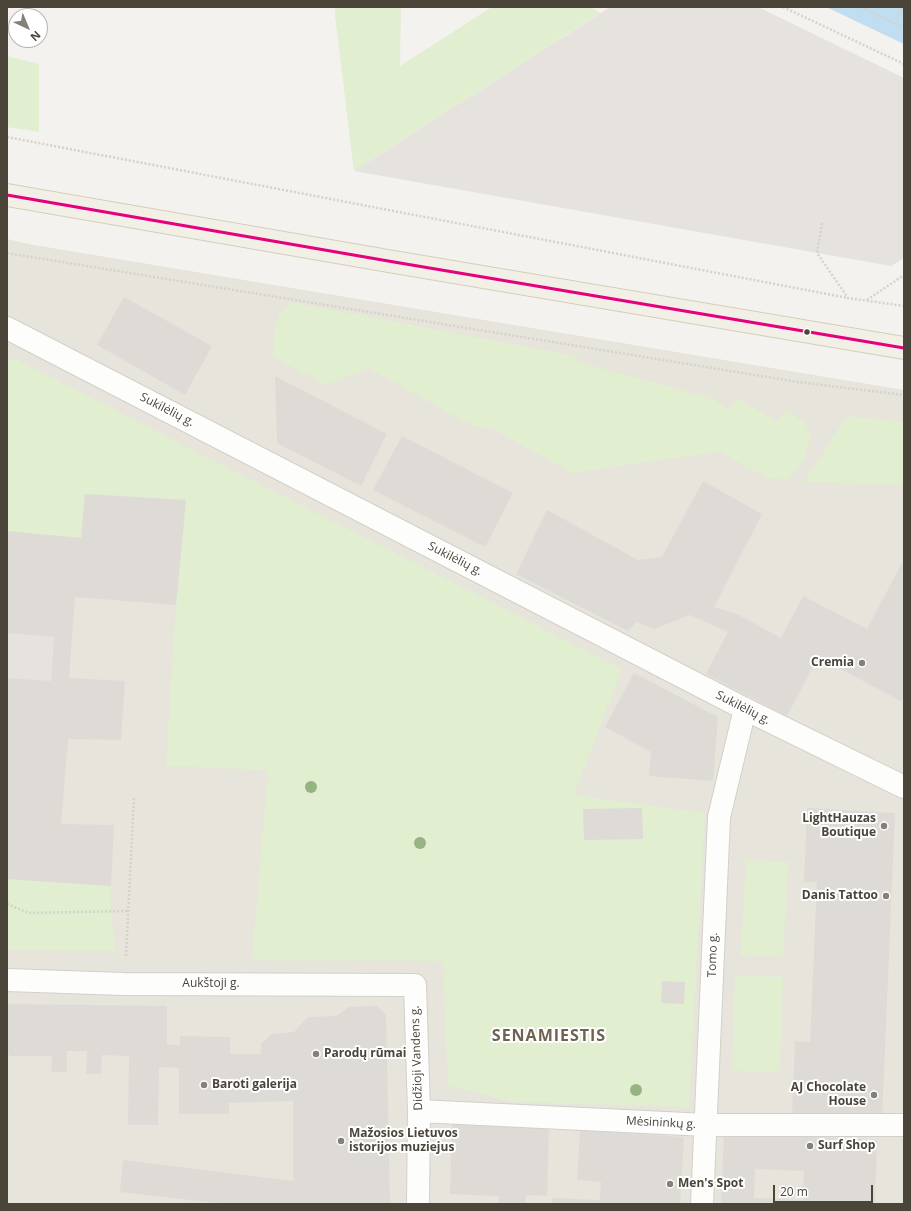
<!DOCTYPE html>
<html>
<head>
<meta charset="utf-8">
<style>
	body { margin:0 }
	#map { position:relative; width:911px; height:1211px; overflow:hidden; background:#f4f2ee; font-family:"Open Sans",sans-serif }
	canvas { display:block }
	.frame { position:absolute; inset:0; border:8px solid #4b4439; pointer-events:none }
	.north { position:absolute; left:8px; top:8px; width:40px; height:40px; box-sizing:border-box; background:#fff; border:1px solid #b7b4b0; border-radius:50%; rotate:136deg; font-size:11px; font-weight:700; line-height:16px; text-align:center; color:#4b4439 }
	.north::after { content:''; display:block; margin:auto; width:14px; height:18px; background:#868178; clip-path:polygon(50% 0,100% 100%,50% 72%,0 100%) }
	.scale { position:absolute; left:773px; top:1185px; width:100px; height:18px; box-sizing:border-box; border:2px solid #4b4439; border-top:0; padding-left:5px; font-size:12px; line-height:14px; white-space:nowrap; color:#4b4439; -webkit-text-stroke:3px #fff; paint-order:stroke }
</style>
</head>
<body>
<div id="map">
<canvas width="911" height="1211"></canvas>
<div class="frame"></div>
<div class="north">N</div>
<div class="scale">20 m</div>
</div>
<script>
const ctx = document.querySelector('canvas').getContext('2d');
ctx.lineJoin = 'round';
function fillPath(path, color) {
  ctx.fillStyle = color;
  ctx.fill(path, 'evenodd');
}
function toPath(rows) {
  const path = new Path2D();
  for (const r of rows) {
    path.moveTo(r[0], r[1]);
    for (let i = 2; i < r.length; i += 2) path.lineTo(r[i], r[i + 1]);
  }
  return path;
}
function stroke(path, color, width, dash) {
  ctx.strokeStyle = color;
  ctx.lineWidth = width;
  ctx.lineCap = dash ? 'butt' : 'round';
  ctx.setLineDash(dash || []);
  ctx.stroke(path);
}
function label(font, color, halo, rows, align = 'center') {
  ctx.font = font + ' "Open Sans",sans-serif';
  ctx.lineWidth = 4;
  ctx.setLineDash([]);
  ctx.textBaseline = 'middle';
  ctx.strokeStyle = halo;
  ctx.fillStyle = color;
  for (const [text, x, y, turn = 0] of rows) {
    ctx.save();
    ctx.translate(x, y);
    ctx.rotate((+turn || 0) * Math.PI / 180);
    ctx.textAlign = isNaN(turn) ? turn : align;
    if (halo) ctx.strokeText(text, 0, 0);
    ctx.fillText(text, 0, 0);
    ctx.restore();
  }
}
const residential = toPath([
	[7,239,34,245,904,390,904,1204,7,1204]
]);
const green = toPath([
	[335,7,401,7,400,66,492,7,590,7,600,13,354,171,335,15],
	[7,56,39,64,39,132,7,127],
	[291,302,576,356,578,362,711,398,727,409,738,399,777,421,785,411,805,423,810,434,808,447,803,461,788,479,771,479,742,465,721,451,572,473,493,429,473,426,368,368,326,385,273,357,273,335,279,315],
	[15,359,622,669,574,795,705,813,689,1107,514,1102,448,1086,443,961,252,960,268,770,166,766,176,605,186,500,85,494,81,538,7,531,7,362],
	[847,416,904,422,904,485,804,482],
	[746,860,788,862,783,957,741,955],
	[7,879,111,886,111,910,115,951,7,950],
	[735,975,783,977,780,1072,732,1071]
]);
const parking = toPath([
	[610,7,758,7,904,78,904,258,891,266,354,171],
	[7,633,54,637,51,681,7,678]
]);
const water = toPath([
	[826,7,904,7,904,44]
]);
const building = toPath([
	[124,297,212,346,185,395,97,345],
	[275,376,387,434,361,486,277,443],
	[402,436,513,493,485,547,373,490],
	[703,481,762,514,714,607,737,614,781,638,803,596,867,629,904,559,904,696,901,701,818,657,787,716,706,674,728,632,690,615,654,629,636,622,628,631,516,574,547,510,638,560,662,557],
	[85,494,186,500,176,605,75,597,69,678,125,681,121,740,68,739,61,824,114,825,111,886,7,879,7,678,51,681,54,637,7,633,7,531,81,538],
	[634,673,718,717,713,781,649,776,651,752,605,727],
	[642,808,643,839,584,840,583,809],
	[807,808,895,813,882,1119,792,1115,795,1041,810,1042,817,882,804,882],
	[662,981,685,982,684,1004,661,1003],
	[7,1004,167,1006,167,1045,180,1045,180,1036,230,1037,230,1054,261,1054,261,1044,272,1034,294,1032,308,1017,336,1016,349,1007,377,1006,386,1015,390,1204,226,1204,120,1192,123,1160,293,1181,293,1101,229,1103,229,1114,179,1114,179,1068,159,1067,158,1125,128,1125,129,1056,102,1055,101,1074,86,1074,87,1051,67,1051,67,1072,51,1072,52,1056,9,1056,9,1054,7,1054],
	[452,1124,549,1127,547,1196,526,1195,525,1204,498,1204,499,1196,450,1194],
	[580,1130,684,1137,680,1204,552,1204,552,1198,600,1200,601,1182,577,1180],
	[724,1133,877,1140,875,1204,721,1204],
	[755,1169,804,1171,803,1200,754,1198]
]);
const path = toPath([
	[783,7,904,64],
	[860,7,904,28],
	[895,24,902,7],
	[7,137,848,298],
	[822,223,817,253,848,298,904,306],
	[7,253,798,382,904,395],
	[867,300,904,275],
	[7,904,29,913,128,911],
	[126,956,134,797]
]);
const minor = toPath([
	[7,328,745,709,904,787],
	[7,980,124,984,415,985,419,1111,418,1204],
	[419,1111,706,1125,904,1125],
	[702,1204,719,817,745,709]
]);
const primary = toPath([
	[7,195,394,262,904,348]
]);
const bus1 = toPath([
	[7,195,394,262,904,348]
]);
const trees = [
	[311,787],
	[420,843],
	[636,1090]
];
const markers = [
	[807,332,3.5,"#4b4439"],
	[862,663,4,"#868178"],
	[884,826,4,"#868178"],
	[886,896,4,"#868178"],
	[316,1054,4,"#868178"],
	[204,1085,4,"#868178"],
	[874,1095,4,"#868178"],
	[341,1141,4,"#868178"],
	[810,1146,4,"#868178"],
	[670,1184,4,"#868178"]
];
const streetNames = [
	["Sukilėlių g.",167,410,27],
	["Sukilėlių g.",455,559,27],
	["Sukilėlių g.",743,708,27],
	["Tomo g.",713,955,-88],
	["Aukštoji g.",211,984],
	["Didžioji Vandens g.",417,1058,-92],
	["Mėsininkų g.",661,1123,3]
];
const poiNames = [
	["Cremia",854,663,"right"],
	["LightHauzas",876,819,"right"],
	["Boutique",876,833,"right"],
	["Danis Tattoo",878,896,"right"],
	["Parodų rūmai",324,1054],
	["Baroti galerija",212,1085],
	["AJ Chocolate",866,1088,"right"],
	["House",866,1102,"right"],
	["Mažosios Lietuvos",349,1134],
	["istorijos muziejus",349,1148],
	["Surf Shop",818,1146],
	["Men's Spot",678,1184]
];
const districtNames = [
	["SENAMIESTIS",549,1036]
];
fillPath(residential, '#e7e4dc');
fillPath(green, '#e1eecf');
fillPath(parking, '#e6e3df');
fillPath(water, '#c0ddf1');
fillPath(building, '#dedbd6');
stroke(minor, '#d2d0cb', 24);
stroke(primary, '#d6cebb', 24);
stroke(path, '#d3d2cc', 2.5, [2, 2]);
stroke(minor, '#fdfdfc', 22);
stroke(primary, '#f2efe6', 22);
stroke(bus1, '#e5007d', 3);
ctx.fillStyle = '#96b382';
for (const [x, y] of trees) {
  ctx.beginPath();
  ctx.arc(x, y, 6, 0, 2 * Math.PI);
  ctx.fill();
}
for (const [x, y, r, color] of markers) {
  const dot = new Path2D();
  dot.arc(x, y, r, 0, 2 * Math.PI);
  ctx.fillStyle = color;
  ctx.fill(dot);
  stroke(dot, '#fff', 1.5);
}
label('12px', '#4b4439', '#fff', streetNames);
label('bold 12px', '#4b4439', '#fff', poiNames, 'left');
ctx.letterSpacing = '1px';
label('bold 16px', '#6e6250', '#fff', districtNames);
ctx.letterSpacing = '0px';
</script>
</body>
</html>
